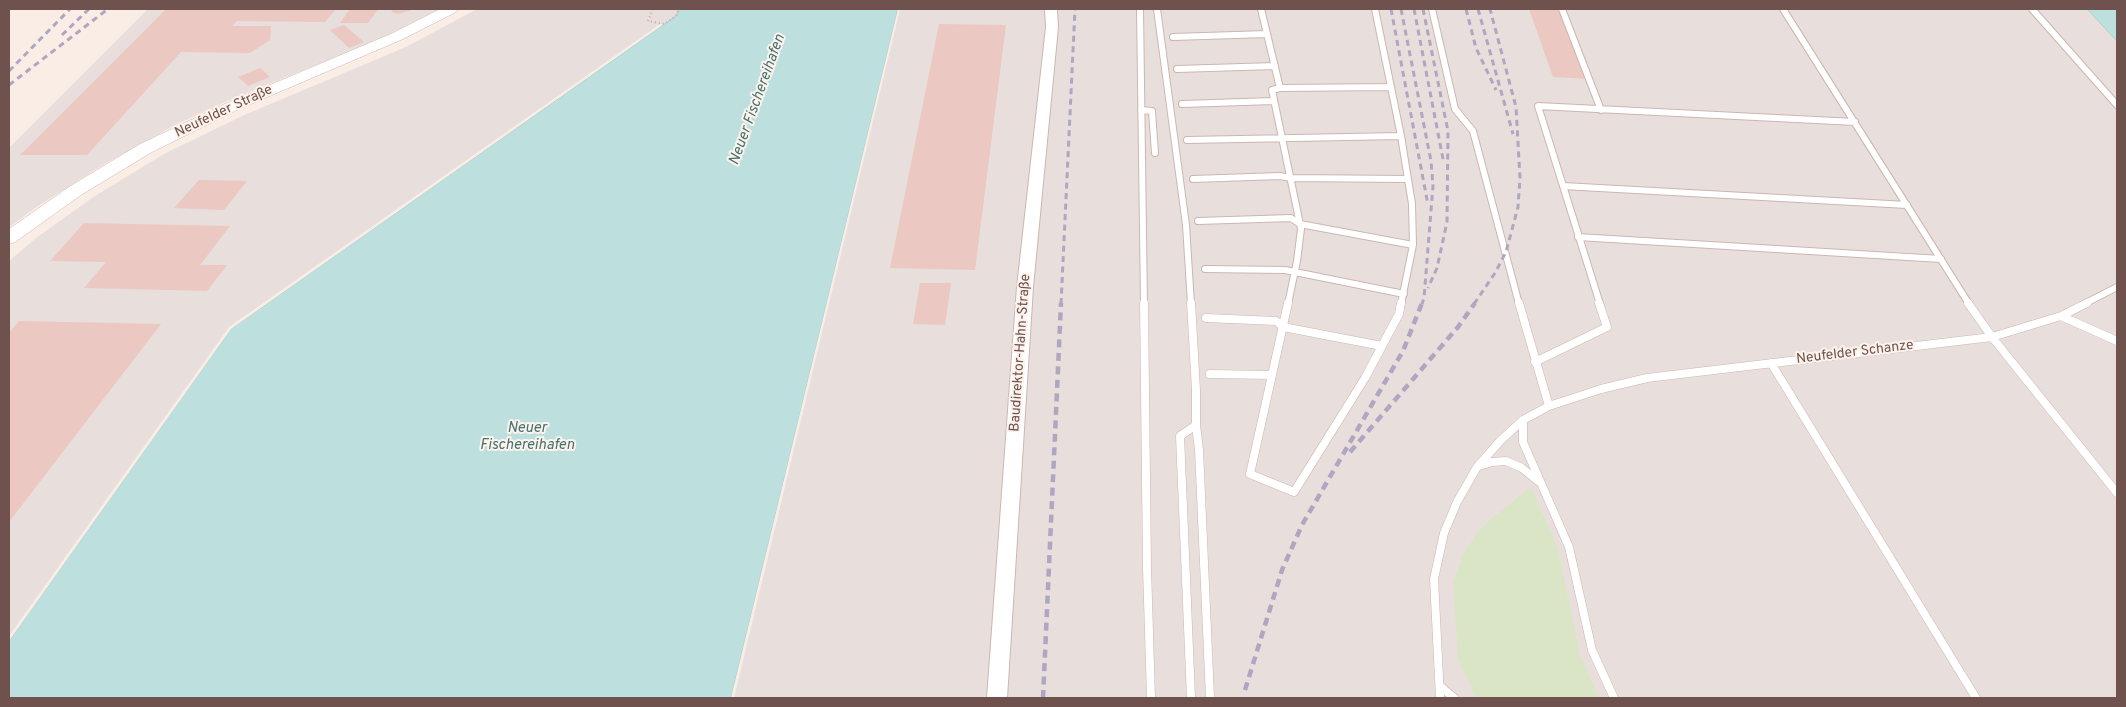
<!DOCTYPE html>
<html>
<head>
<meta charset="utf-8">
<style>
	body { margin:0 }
	#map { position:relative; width:2126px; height:707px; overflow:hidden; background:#f9ede6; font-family:Overpass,sans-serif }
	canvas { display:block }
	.frame { position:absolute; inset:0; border:10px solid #6f524e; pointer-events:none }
</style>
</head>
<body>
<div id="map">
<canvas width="2126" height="707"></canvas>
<div class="frame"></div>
</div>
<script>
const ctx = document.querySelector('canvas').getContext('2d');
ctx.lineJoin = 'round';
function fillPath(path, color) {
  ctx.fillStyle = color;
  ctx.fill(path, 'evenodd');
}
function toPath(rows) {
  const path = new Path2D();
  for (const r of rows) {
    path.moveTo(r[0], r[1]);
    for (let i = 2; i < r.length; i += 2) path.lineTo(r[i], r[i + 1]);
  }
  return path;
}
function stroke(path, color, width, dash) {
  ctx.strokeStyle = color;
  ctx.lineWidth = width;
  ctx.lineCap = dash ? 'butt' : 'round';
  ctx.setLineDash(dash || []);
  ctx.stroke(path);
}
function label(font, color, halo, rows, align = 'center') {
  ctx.font = font + ' Overpass,sans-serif';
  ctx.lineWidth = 4;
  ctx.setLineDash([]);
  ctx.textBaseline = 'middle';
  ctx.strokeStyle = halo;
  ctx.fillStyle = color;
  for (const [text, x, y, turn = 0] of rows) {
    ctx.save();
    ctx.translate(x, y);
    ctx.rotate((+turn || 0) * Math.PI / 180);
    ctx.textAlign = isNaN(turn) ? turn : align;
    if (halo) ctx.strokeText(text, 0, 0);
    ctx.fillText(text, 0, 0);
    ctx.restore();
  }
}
const industrial = toPath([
	[148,9,439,9,382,38,225,102,173,126,101,166,38,206,9,227,9,148],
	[477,9,679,9,676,16,231,329,9,641,9,261,36,238,95,196,164,154,242,116,406,47],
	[898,9,2087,9,2117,41,2117,698,731,698]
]);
const green = toPath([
	[1531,487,1558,549,1580,655,1599,698,1476,698,1458,659,1453,582,1464,553,1477,533,1493,517]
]);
const water = toPath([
	[679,9,898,9,731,698,9,698,9,641,231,329,676,16,679,9],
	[2087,9,2117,9,2117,41,2087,9]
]);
const pier = toPath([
	[898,9,900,9,734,698,731,698],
	[660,24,664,24,231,329,9,641,9,636,229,327]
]);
const building = toPath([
	[166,9,336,9,325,22,237,21,232,26,271,26,270,40,250,53,181,52,87,155,20,155],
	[350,9,378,9,368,23,340,23],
	[391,9,415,9,398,14,392,12],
	[1529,9,1561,10,1588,79,1553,77],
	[939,24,1006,25,975,270,890,268],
	[344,25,364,42,349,48,330,30],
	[260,68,270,77,248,86,238,77],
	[199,180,247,181,224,210,174,208],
	[84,223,230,226,200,265,227,265,207,291,84,288,106,262,50,261],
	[920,283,951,283,945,325,913,324],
	[19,321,161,324,9,522,9,333]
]);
const path = toPath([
	[653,9,648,21,664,24,676,16,679,9]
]);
const serviceFar1 = toPath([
	[1140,9,1144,304],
	[1157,9,1186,225,1191,304],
	[1261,9,1280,88,1389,87],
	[1375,9,1401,136,1412,204,1413,245,1401,304],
	[1432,9,1455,109,1473,131,1519,304],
	[1562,9,1601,110],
	[1783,9,1969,304],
	[2032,9,2117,105],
	[1173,37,1267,34],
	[1177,69,1275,66],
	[1280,88,1272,90,1301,229,1297,261,1288,304],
	[1182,104,1274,101],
	[1141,110,1152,111,1155,153],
	[1187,140,1401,136],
	[1193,179,1280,176,1291,178,1407,179],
	[1563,186,1907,205],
	[1198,221,1291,218,1300,224,1413,245],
	[1578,237,1941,259],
	[1205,269,1285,270,1404,294],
	[1600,304,1538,106,1855,122],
	[2084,304,2117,287]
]);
const service = toPath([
	[1144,303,1147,568,1151,698],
	[1191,303,1196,390,1196,425,1180,436,1191,698],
	[1288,303,1250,474,1294,492,1365,378,1399,314,1401,303],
	[1519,303,1549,406],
	[2061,316,2087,303],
	[1206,318,1276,321,1283,327,1382,346],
	[2117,341,2061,316,1992,337,2117,493],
	[1535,362,1607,327,1599,303],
	[1771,363,1976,698],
	[1210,374,1272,375],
	[1523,420,1523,442,1569,547,1592,650,1614,698],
	[1196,425,1199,450,1210,698],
	[1479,466,1492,462,1506,461,1522,468,1538,481],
	[1440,686,1454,698],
	[1440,698,1434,579,1444,533,1457,502,1477,467,1501,440,1523,420,1549,406,1601,389,1647,378,1992,337,1968,303]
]);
const minor = toPath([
	[1045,9,1057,9,1058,27,1033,287,1007,698,987,698,1017,287,1046,27,1045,9]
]);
const tertiary = toPath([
	[440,9,458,9,456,12,403,39,237,110,152,152,81,195,15,242,9,244,9,229,69,187,140,144,225,104,393,33,440,9]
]);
const railFar1 = toPath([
	[1391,9,1428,205],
	[1401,9,1431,161,1433,186,1424,298,1422,304],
	[1414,9,1443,159],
	[1423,9,1448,131,1447,222,1437,268,1428,288],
	[1466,9,1476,48,1496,90],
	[1478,9,1513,134],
	[62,35,89,9],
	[9,71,70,9],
	[9,85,108,9],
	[1061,304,1075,9],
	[1474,304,1495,273,1506,252,1518,207,1520,178,1516,107,1490,9]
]);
const rail = toPath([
	[1350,452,1458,327,1475,303],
	[1245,690,1282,570,1302,525,1403,351,1422,303],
	[1043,698,1061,303]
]);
const streetNames = [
	["Neufelder Straße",224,112,-25],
	["Baudirektor-Hahn-Straße",1021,353,-86],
	["Neufelder Schanze",1855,353,-7]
];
const waterNames = [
	["Neuer Fischereihafen",758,100,-70],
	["Neuer",527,429],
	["Fischereihafen",527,446]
];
fillPath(industrial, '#e8dfdc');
fillPath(green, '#dae5c6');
fillPath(water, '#bde0de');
stroke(water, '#a4d1ce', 1);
fillPath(pier, '#f9ede6');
fillPath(building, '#ebc8c1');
stroke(serviceFar1, '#ccb6b0', 8);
stroke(service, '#ccb6b0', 9);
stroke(minor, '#ccb6b0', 2);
stroke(tertiary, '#ccb6b0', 1);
stroke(path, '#d0aca4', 2.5, [1, 3]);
stroke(serviceFar1, '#fff', 6);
stroke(service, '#fff', 8);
fillPath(minor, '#fff');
fillPath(tertiary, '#fff');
stroke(railFar1, '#afa6c1', 3, [6, 4.5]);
stroke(rail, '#afa6c1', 4.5, [8, 5.5]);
label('14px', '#6f524e', '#fdf2ec', streetNames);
label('italic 15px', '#447370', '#fdf2ec', waterNames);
</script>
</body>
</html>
